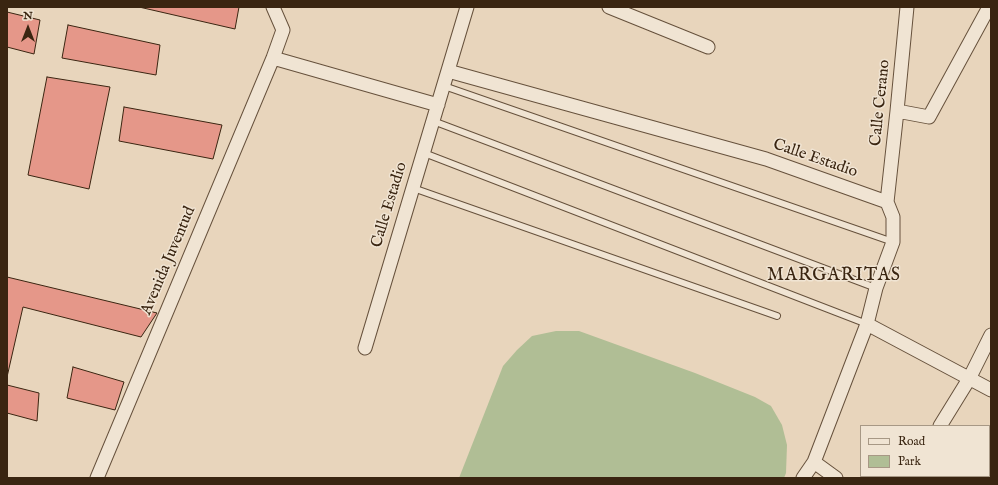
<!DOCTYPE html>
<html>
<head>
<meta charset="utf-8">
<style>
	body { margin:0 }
	#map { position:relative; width:998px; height:485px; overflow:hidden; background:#e8d5bc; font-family:"IM FELL English",serif }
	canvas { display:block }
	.frame { position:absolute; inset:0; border:8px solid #3a2511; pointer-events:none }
	.legend { position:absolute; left:860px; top:425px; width:130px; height:52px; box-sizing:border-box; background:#f0e4d3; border:1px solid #a79885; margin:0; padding:5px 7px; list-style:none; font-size:12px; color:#3a2511 }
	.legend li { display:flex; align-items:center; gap:8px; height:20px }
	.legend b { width:20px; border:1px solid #a79885 }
	.north { position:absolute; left:8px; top:8px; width:40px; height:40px; -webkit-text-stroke:3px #f0e4d3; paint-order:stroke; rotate:0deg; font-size:11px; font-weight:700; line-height:16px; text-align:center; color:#3a2511 }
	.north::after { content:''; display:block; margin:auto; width:14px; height:18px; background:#3a2511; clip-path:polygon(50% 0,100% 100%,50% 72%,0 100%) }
</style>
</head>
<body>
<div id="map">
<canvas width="998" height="485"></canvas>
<div class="frame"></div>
<ul class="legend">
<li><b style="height:5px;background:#f0e4d3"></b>Road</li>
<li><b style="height:11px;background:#b0be95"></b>Park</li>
</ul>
<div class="north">N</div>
</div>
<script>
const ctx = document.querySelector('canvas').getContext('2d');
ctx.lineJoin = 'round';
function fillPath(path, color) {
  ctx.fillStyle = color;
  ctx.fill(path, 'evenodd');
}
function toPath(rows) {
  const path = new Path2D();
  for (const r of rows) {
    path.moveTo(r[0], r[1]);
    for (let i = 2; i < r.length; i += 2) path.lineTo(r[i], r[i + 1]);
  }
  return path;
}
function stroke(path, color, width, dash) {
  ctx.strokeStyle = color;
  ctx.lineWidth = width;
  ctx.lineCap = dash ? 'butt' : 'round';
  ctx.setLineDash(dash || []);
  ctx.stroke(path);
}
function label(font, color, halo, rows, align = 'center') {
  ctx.font = font + ' "IM FELL English",serif';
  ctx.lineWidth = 3;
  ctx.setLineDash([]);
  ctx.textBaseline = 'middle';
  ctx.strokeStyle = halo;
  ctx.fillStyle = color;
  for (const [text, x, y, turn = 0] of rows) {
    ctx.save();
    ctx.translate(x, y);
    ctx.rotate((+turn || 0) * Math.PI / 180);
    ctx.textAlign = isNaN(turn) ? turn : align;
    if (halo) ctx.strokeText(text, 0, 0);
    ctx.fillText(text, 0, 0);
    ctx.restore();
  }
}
const green = toPath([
	[556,331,579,331,695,373,755,397,771,406,782,425,787,445,786,473,784,478,459,478,503,366,517,350,532,336]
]);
const building = toPath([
	[139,7,239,7,235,29,139,7],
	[7,12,40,20,34,54,7,47,7,12],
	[68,25,160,45,156,75,62,58,68,25],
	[47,77,110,87,89,189,28,175,47,77],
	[124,107,222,125,213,159,119,141,124,107],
	[7,277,157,313,141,337,23,307,7,377,7,277],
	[73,367,124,382,115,410,67,398,73,367],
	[7,385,39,393,37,421,7,413,7,385]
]);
const lane = toPath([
	[444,86,893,242],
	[433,121,876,288],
	[424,153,867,324],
	[413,188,777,316]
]);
const street = toPath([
	[609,7,708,47],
	[273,58,438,105],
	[448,71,766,159,887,202,893,217,893,242,876,288,867,324,814,462,803,478],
	[897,111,929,117,989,7],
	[887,202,897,111,907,7],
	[867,324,991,390],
	[365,348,467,7],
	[940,426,969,379,991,335],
	[814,462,836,478],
	[940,476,944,478],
	[97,478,273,58,283,30,273,7],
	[910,478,911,476]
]);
const streetNames = [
	["Calle Cerano",881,103,-84],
	["Calle Estadio",815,159,19],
	["Calle Estadio",390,205,-73],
	["Avenida Juventud",169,261,-67]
];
const quarterNames = [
	["MARGARITAS",834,276]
];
fillPath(green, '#b0be95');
fillPath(building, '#e59789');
stroke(building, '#3a2511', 1);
stroke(lane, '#66513c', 8);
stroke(street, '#66513c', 15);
stroke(lane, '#f0e4d3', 6);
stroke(street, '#f0e4d3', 13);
label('16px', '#3a2511', '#f0e4d3', streetNames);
ctx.letterSpacing = '1px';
label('18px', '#3a2511', '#f0e4d3', quarterNames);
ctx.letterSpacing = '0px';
</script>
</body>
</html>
